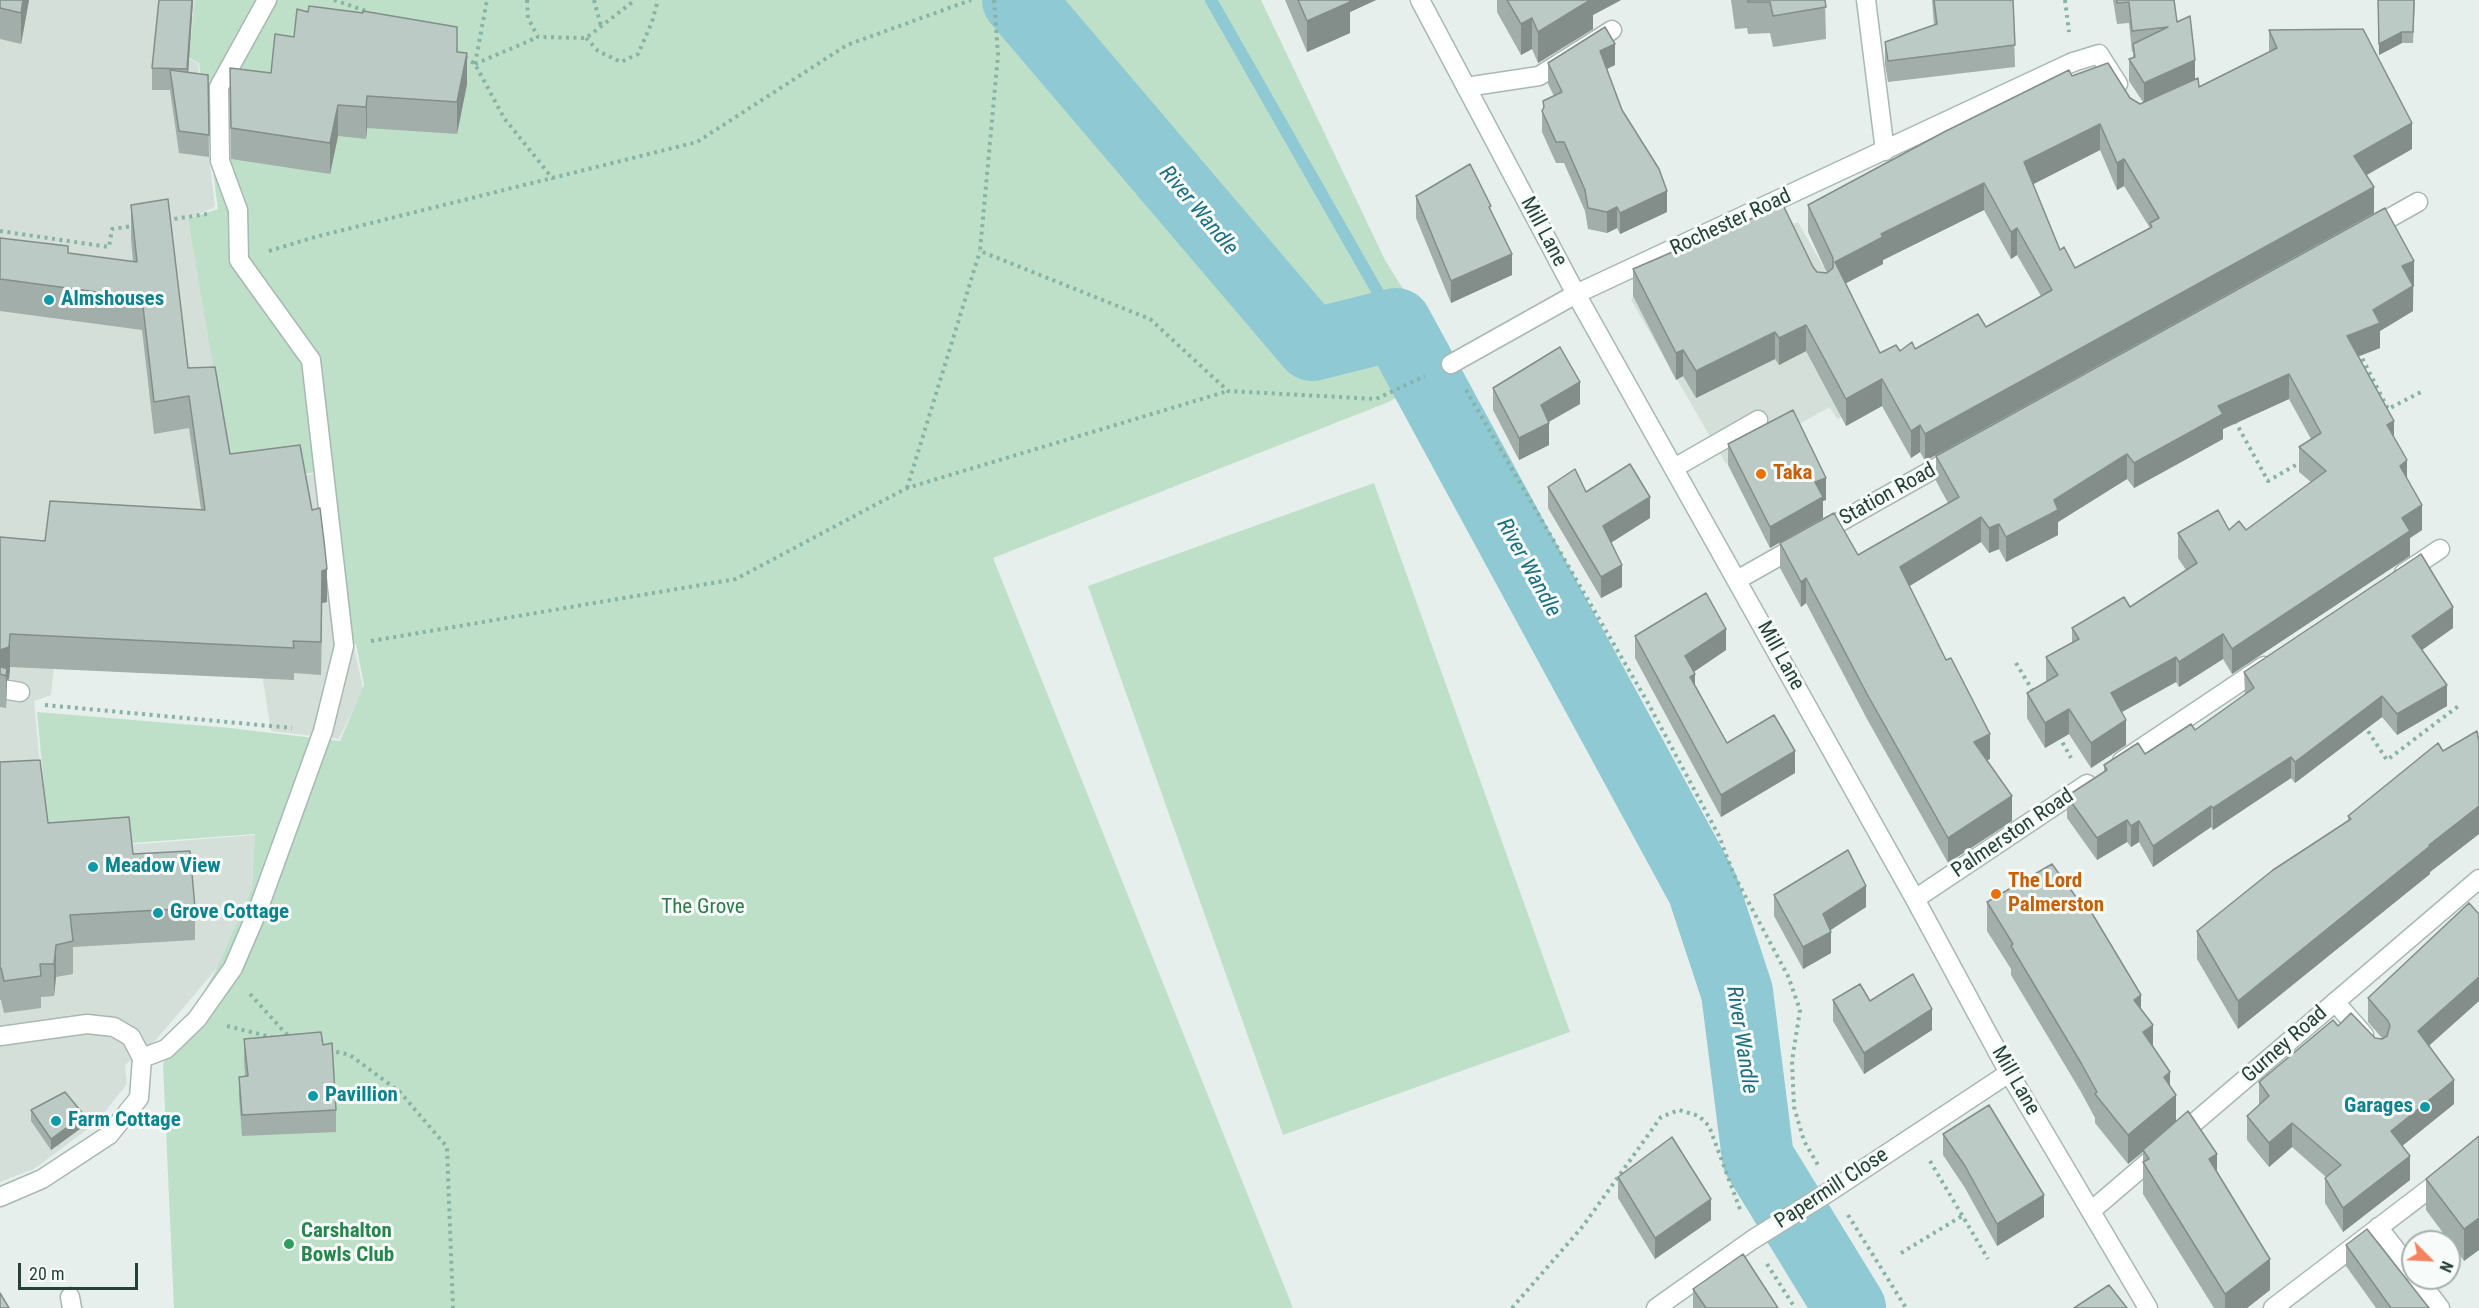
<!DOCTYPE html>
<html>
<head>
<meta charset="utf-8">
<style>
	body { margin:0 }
	#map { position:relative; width:2479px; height:1308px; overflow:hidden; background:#e6efeb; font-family:"Roboto Condensed",sans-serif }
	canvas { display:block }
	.north { position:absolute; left:2401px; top:1230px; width:60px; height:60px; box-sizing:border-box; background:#f7fbf9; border:2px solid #a3b1ad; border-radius:50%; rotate:114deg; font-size:16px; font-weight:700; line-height:24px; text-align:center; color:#24423a }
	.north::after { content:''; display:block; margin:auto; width:21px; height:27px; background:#f4845f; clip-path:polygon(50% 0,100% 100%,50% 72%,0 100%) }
	.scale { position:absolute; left:18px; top:1263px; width:120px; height:27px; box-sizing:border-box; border:3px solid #24423a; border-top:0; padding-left:8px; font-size:18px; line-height:21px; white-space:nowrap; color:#24423a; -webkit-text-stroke:4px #f7fbf9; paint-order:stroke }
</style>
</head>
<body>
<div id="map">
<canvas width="2479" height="1308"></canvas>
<div class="north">N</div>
<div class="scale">20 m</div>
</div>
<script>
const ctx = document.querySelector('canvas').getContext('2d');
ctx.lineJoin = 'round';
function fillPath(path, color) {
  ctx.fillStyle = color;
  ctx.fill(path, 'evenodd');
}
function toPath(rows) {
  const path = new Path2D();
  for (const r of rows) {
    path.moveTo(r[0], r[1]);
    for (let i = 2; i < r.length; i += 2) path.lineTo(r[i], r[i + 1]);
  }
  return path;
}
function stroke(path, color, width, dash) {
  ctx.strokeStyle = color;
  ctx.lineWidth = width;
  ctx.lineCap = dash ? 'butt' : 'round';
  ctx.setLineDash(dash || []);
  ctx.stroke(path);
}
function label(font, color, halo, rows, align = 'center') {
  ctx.font = font + ' "Roboto Condensed",sans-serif';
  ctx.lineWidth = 6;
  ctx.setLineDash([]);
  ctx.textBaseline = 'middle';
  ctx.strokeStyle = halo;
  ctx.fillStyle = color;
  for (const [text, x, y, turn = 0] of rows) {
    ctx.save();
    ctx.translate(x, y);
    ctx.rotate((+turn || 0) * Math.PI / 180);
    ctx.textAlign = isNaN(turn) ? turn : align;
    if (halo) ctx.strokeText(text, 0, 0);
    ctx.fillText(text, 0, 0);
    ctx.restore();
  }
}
const built = toPath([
	[0,0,195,0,189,59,198,63,215,207,188,219,234,485,363,467,347,612,363,689,339,739,271,731,245,565,64,572,51,695,34,701,48,851,255,835,252,886,217,968,155,1041,125,1065,127,1084,96,1123,34,1169,0,1182],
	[1798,222,1858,328,1879,402,1837,419,1830,407,1726,464,1631,300,1636,291]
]);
const green = toPath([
	[195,0,1261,0,1385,260,1453,370,1386,403,993,558,1293,1308,174,1308,163,1064,216,970,252,887,255,834,50,849,37,712,230,728,340,741,364,685,356,644,344,646,324,471,233,484,188,219,218,209,199,63,189,58],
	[1374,483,1570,1032,1283,1135,1088,586]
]);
const stream = toPath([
	[1211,0,1396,324]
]);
const river = toPath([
	[1018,0,1312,345,1396,324,1703,889,1737,992,1758,1158,1850,1308]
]);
const path = toPath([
	[334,0,369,12],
	[527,0,528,18,538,37,586,38,635,0],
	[594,0,601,26],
	[994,0,998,55,980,251,1150,319,1228,391,1376,399,1425,376],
	[2065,0,2069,32],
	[586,38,598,51,621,62,638,54,652,22,658,0],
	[465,57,475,64,504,118,553,179],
	[475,64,538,37],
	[475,64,487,0],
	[167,220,207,214],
	[0,231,109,247,112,229,133,226],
	[269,251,315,237,697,142,847,45,971,0],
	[2359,352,2388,409,2421,392],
	[1466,390,1648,703,1719,836,1734,875,1788,976,1800,1010,1792,1061,1794,1107,1804,1141,1818,1165],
	[2235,421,2268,481,2303,461],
	[907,488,980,251],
	[371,641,736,579,907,488,1228,391],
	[2016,663,2034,693],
	[45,705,292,728],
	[2364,725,2387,760,2461,704],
	[2059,736,2071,758],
	[250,994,289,1037],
	[227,1026,275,1038],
	[329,1050,350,1055,400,1092,447,1147,453,1308],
	[1930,1161,1988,1259],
	[1848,1215,1906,1308],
	[1901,1253,1962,1216],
	[1767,1264,1795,1308],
	[1512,1308,1583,1226,1661,1117,1679,1110,1699,1116,1709,1126,1741,1212]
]);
const lane = toPath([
	[2073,62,2099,54,2118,84],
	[1466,87,1539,76,1612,30],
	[1451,364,1576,294],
	[1674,468,1758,420],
	[2335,1002,2364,1035],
	[142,1058,166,1049,197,1019,233,968,258,910,323,731,344,646,311,360,239,260,238,210,220,161,219,87,267,0]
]);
const street = toPath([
	[1420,0,1576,294,1915,899,2009,1073,2148,1308],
	[1866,0,1885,151],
	[2370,229,2418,202],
	[1576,294,2073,62],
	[2404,573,2440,549],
	[1737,580,1957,456],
	[8,690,20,692],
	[2122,761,2264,666],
	[1915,899,2087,784],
	[0,1036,87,1024,114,1027,131,1037,142,1058,139,1098,109,1135,42,1179,0,1197],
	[2091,1211,2479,879],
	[2378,1227,2413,1272],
	[2417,1278,2440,1308],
	[70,1297,72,1308],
	[1656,1308,1752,1240,1832,1190,2009,1073],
	[2273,1308,2479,1151]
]);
const wall = toPath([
	[0,0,29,0,21,44,0,39],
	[159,0,193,0,188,73,208,75,209,157,179,153,170,90,152,90,152,68],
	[1285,0,1376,0,1350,12,1350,33,1307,52],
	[1497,0,1621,0,1593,15,1593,29,1538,63,1532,49,1521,55,1497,12],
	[1731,0,1825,0,1826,39,1773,47,1770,33,1748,34,1747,28,1735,29],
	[1932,0,2013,0,2015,67,1888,82,1885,64,1885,42,1934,25],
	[2113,0,2174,0,2177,22,2195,79,2199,87,2269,52,2269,30,2412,149,2367,175,2374,213,1925,461,1920,452,1911,458,1882,406,1846,426,1806,351,1779,365,1775,359,1696,398,1683,376,1676,380,1633,296,1633,269,1715,237,1813,267,1817,272,1827,273,1808,232,1808,205,2072,76,2130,98,2140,104,2143,102,2129,81,2129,59,2133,58,2133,52,2132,52,2129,23,2117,24],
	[2100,150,2117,190,2124,186,2150,228,2075,268,2060,250,2033,184],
	[1984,210,2011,259,2017,255,2041,296,1986,327,1915,349,1880,353,1845,283,1883,264,1883,260],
	[2378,0,2415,0,2413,43,2402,43,2379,55],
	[294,37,457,52,467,84,457,134,367,128,366,139,338,136,330,174,231,159,230,68,271,73],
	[1548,63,1615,65,1607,69,1622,110,1667,212,1620,234,1617,228,1607,233,1588,229,1585,211,1564,163,1556,163,1542,132,1542,111,1543,109,1543,101,1554,96,1548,84],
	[1416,196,1491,211,1512,275,1451,303,1416,218],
	[131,205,188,368,230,454,327,602,322,603,321,675,294,673,294,680,10,667,9,679,7,680,6,708,0,707,0,537,45,541,201,509,189,428,154,434,142,330,0,311,0,238,68,253,133,262,131,238],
	[2414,261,2413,311,2380,331,2380,348,2359,356,2394,437,2422,530,2410,538,2410,556,2232,674,2223,659,2179,687,2176,682,2122,712,2126,745,2091,768,2069,734,2045,748,2027,718,2027,693,2046,682,2046,657,2072,642,2072,628,2130,607,2186,570,2178,558,2178,533,2229,530,2246,530,2311,482,2299,472,2299,447,2311,439,2289,399,2223,429,2223,439,2134,488,2127,479,2058,522,2058,535,2006,562,1999,549,1989,553,1981,542,1909,586,1990,759,1987,760,2012,821,1948,863,1867,719,1806,603,1801,607,1780,568,1780,543,1858,555,1948,503,1936,481,1936,456],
	[1493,388,1580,404,1549,422,1549,445,1519,460,1493,410],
	[1728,444,1826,500,1823,501,1823,518,1770,548,1728,465],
	[1548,487,1586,492,1650,518,1611,542,1622,587,1601,598,1548,508],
	[2453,628,2422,650,2447,706,2397,735,2382,717,2295,783,2291,778,2213,830,2211,827,2153,867,2139,842,2131,847,2127,842,2097,860,2067,818,2067,796,2104,772,2104,765,2145,754,2195,730,2245,694,2244,672],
	[1635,636,1726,650,1693,672,1695,684,1727,743,1795,773,1721,817,1635,658],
	[2479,742,2479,834,2430,872,2430,874,2238,1029,2197,959,2197,931,2348,820,2348,816,2443,751],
	[0,762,48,823,133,854,195,908,195,940,73,947,73,974,56,977,54,996,41,997,41,1008,4,1013,1,1000,0,1000],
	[1774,895,1866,907,1830,930,1831,953,1803,969,1774,916],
	[1987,902,2141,1008,2153,1046,2170,1086,2176,1122,2217,1172,2270,1290,2247,1308,2214,1308,2143,1194,2143,1152,2128,1164,2095,1123,2095,1118,2081,1092,2011,975,2011,969,1987,931],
	[2479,914,2479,1001,2429,1046,2454,1104,2402,1146,2410,1180,2343,1232,2325,1203,2325,1178,2326,1177,2292,1147,2269,1167,2247,1140,2247,1116,2259,1105,2259,1082,2338,1026,2375,1038,2382,1038,2368,1022,2368,998],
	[1833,1000,1870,1001,1932,1030,1864,1074,1833,1021],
	[244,1039,336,1110,336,1132,242,1136,239,1098,239,1077,245,1076,244,1061],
	[31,1110,84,1126,51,1150,31,1121],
	[1943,1134,2044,1217,1997,1246,1965,1188,1943,1155],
	[2479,1136,2464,1261,2426,1210,2426,1179],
	[1618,1177,1711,1220,1655,1259,1618,1198],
	[2346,1245,2429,1308,2376,1308,2346,1266],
	[1693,1289,1778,1308,1693,1308]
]);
const shadedWall = toPath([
	[23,0,29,0,21,44,21,13],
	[192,0,193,0,187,91,187,69],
	[1342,0,1376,0,1350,12,1350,33,1307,52,1307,21],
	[1587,0,1621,0,1593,15,1593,29,1538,63,1538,32],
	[1532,18,1532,49,1521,55,1521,24],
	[2402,32,2402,43,2379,55,2379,44],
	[1615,44,1615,65,1600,72,1600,51],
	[467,53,467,84,457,134,457,102],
	[2195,60,2195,81,2144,105,2144,83],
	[367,96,367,128,366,139,366,107],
	[338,105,338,136,330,174,330,143],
	[2412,123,2412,149,2354,182,2354,156],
	[2100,124,2100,150,2024,189,2024,162],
	[2124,159,2124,186,2117,190,2117,163],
	[1984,183,1984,210,1883,260,1883,264,1835,289,1835,262,1881,234],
	[2374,187,2374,213,1925,461,1925,434],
	[1667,191,1667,212,1620,234,1620,213],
	[1617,207,1617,228,1607,233,1607,212],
	[2017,228,2017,255,2011,259,2011,232],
	[1512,254,1512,275,1451,303,1451,281],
	[2414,261,2414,286,2402,291,2402,266],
	[2413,286,2413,311,2380,331,2380,348,2347,361,2347,336,2373,310],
	[1806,325,1806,351,1779,365,1779,338],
	[1775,332,1775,359,1696,398,1696,371],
	[1683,350,1683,376,1676,380,1676,353],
	[2289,374,2289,399,2223,429,2223,439,2134,488,2134,463,2218,406],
	[1882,379,1882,406,1846,426,1846,399],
	[1580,382,1580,404,1541,426,1541,405],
	[2394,421,2394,446,2387,425],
	[1549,423,1549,445,1519,460,1519,438],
	[1920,425,1920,452,1911,458,1911,431],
	[2127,454,2127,479,2058,522,2058,535,2006,562,2006,537,2054,500],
	[2407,460,2407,485,2400,466],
	[1826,478,1826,500,1823,501,1823,518,1770,548,1770,527,1815,482],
	[1650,497,1650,518,1603,548,1603,526],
	[2422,505,2422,530,2410,538,2410,556,2232,674,2232,649,2402,518],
	[1981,517,1981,542,1900,592,1900,567],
	[1999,524,1999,549,1989,553,1989,528],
	[1622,565,1622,587,1601,598,1601,577],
	[327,569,327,602,322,603,321,675,322,571],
	[1806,578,1806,603,1801,607,1801,582],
	[2453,607,2453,628,2412,657,2412,636],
	[1726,629,1726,650,1685,678,1685,656],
	[10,634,10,667,9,679,7,680,6,708,6,676,0,674,0,650],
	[2223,634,2223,659,2179,687,2179,662],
	[2176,657,2176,682,2111,718,2111,693],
	[1695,674,1695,696,1690,677],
	[2447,685,2447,706,2397,735,2397,714],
	[2382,696,2382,717,2295,783,2295,762],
	[2069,709,2069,734,2045,748,2045,723],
	[2126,720,2126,745,2091,768,2091,743],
	[1990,734,1990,759,1974,767,1974,742],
	[1795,751,1795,773,1721,817,1721,795],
	[2291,757,2291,778,2213,830,2213,808],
	[2012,796,2012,821,1948,863,1948,838],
	[2211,806,2211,827,2153,867,2153,846],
	[2479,806,2479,834,2430,872,2430,874,2238,1029,2238,1001,2429,845],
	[2127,820,2127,842,2097,860,2097,838],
	[2139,821,2139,842,2131,847,2131,826],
	[1866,886,1866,907,1823,935,1823,914],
	[1831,932,1831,953,1803,969,1803,947],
	[56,945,56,977,54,996,54,964],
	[2479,977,2479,1001,2418,1055,2418,1031],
	[2141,995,2141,1024,2134,1000],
	[1932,1009,1932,1030,1864,1074,1864,1053],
	[2153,1025,2153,1054,2143,1032],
	[2170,1072,2170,1099,2176,1095,2176,1124,2128,1164,2128,1135,2164,1077],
	[2454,1080,2454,1104,2391,1155,2391,1131],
	[84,1115,84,1126,51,1150,51,1139],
	[2292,1123,2292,1147,2269,1167,2269,1143],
	[2217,1154,2217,1185,2209,1159],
	[2410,1156,2410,1180,2343,1232,2343,1208],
	[2044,1195,2044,1217,1997,1246,1997,1224],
	[1711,1199,1711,1220,1655,1259,1655,1238],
	[2479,1218,2479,1250,2464,1261,2464,1229],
	[2270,1259,2270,1290,2247,1308,2225,1308,2225,1294]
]);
const building = toPath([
	[0,0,23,0,21,13,0,8,0,0],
	[159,0,192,0,187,69,152,68,159,0],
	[1298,0,1349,0,1350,2,1307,21,1298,0],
	[1507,0,1590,0,1538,32,1532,18,1521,24,1507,0],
	[1748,0,1825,0,1826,7,1773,16,1770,2,1748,2,1748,0],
	[1934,0,2013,0,2015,45,1888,61,1885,42,1937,24,1934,0],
	[2117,0,2174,0,2177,22,2190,16,2195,60,2144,83,2129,59,2135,57,2133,44,2168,27,2132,31,2129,2,2117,3,2117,0],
	[2378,0,2414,0,2413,32,2402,32,2379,44,2378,0],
	[309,6,363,13,363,11,457,27,457,52,467,53,457,102,367,96,366,107,338,105,330,143,231,128,230,68,271,73,275,34,294,37,297,9,308,12,309,6],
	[1605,27,1615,44,1600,51,1622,110,1659,169,1667,191,1620,213,1617,207,1607,212,1588,208,1585,190,1564,142,1556,142,1542,111,1544,107,1543,101,1562,92,1548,63,1605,27],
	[2363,29,2412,123,2354,156,2374,187,1925,434,1920,425,1911,431,1882,379,1846,399,1806,325,1779,338,1775,332,1696,371,1683,350,1676,353,1633,269,1714,234,1715,237,1782,203,1813,267,1817,272,1827,273,1833,268,1833,258,1808,205,1944,132,2069,70,2072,76,2108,63,2130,98,2140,104,2198,78,2199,87,2277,48,2269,30,2363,29],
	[2100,124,2117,163,2124,159,2159,218,2150,223,2152,227,2075,268,2064,247,2060,250,2024,162,2100,124],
	[1984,183,2011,232,2017,228,2052,290,1986,327,1978,314,1915,349,1912,342,1900,351,1896,345,1880,353,1835,262,1883,237,1881,234,1984,183],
	[170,70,208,75,209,135,179,131,170,70],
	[1470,164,1491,206,1489,207,1512,254,1451,281,1416,196,1470,164],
	[168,199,188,368,215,367,230,454,300,445,312,510,320,508,324,541,327,569,322,571,321,642,293,641,294,648,10,634,9,647,0,650,0,537,45,541,50,501,205,510,189,396,154,402,142,298,0,279,0,238,68,246,68,253,137,262,131,205,168,199],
	[2385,208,2414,261,2402,266,2413,286,2373,310,2380,323,2347,336,2394,421,2387,425,2407,460,2400,466,2422,505,2402,518,2410,531,2232,649,2223,634,2179,662,2176,657,2111,693,2126,720,2091,743,2069,709,2045,723,2027,693,2058,675,2046,657,2079,639,2072,628,2124,597,2130,607,2197,563,2178,533,2218,510,2229,530,2239,521,2246,530,2326,471,2299,447,2321,433,2289,374,2218,406,2223,414,2134,463,2127,454,2054,500,2058,510,2006,537,1999,524,1989,528,1981,517,1900,567,1946,660,1951,658,1990,734,1974,742,2012,796,1948,838,1867,694,1806,578,1801,582,1780,543,1834,513,1858,555,1959,497,1936,456,2385,208],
	[1560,347,1580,382,1541,405,1549,423,1519,438,1493,388,1560,347],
	[1793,410,1826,478,1815,482,1823,497,1770,527,1728,444,1793,410],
	[1630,464,1650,497,1603,526,1622,565,1601,577,1548,487,1575,469,1586,492,1630,464],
	[2421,554,2453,607,2412,636,2447,685,2397,714,2382,696,2295,762,2291,757,2213,808,2211,806,2153,846,2139,821,2131,826,2127,820,2097,838,2067,796,2107,770,2104,765,2138,743,2145,754,2191,724,2195,730,2254,688,2244,672,2421,554],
	[1706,593,1726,629,1685,656,1695,674,1690,677,1727,743,1774,715,1795,751,1721,795,1635,636,1706,593],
	[0,665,0,666,7,669,6,676,0,674,0,665],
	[2477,731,2479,742,2479,806,2429,845,2430,846,2238,1001,2197,931,2273,870,2351,819,2348,816,2438,743,2443,751,2477,731],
	[40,760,48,823,129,817,133,854,190,851,195,908,70,915,73,941,56,945,54,964,40,964,41,976,4,981,1,968,0,968,0,762,40,760],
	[1848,850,1866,886,1823,914,1831,932,1803,947,1774,895,1848,850],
	[2052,864,2087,912,2090,910,2141,995,2134,1000,2153,1025,2143,1032,2170,1072,2164,1077,2176,1095,2128,1135,2095,1094,2097,1092,2081,1063,2011,946,2013,944,1987,902,2052,864],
	[2469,903,2479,914,2479,977,2418,1031,2454,1080,2391,1131,2410,1156,2343,1208,2325,1178,2341,1165,2292,1123,2269,1143,2247,1116,2269,1096,2259,1082,2333,1020,2338,1026,2351,1013,2375,1038,2382,1039,2387,1036,2390,1026,2388,1021,2368,998,2469,903],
	[1913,974,1932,1009,1864,1053,1833,1000,1860,984,1870,1001,1913,974],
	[321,1032,323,1045,332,1043,336,1110,242,1115,239,1077,248,1076,244,1039,321,1032],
	[65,1092,84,1115,51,1139,31,1110,65,1092],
	[1989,1105,2044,1195,1997,1224,1965,1166,1943,1134,1989,1105],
	[2188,1111,2217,1154,2209,1159,2270,1259,2225,1294,2143,1162,2149,1159,2143,1150,2188,1111],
	[2479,1136,2479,1218,2464,1229,2426,1179,2479,1136],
	[1672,1137,1711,1199,1655,1238,1618,1177,1672,1137],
	[2367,1229,2429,1308,2391,1308,2346,1245,2367,1229],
	[1743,1254,1778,1308,1706,1308,1693,1289,1743,1254],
	[2109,1285,2127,1308,2074,1308,2109,1285],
	[0,1293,9,1308,0,1308,0,1293]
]);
const markers = [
	[49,300,6,"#0f9aa8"],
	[1761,474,6,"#e8710a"],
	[93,867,6,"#0f9aa8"],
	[1996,894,6,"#e8710a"],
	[158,913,6,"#0f9aa8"],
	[313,1096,6,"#0f9aa8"],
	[2425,1107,6,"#0f9aa8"],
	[56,1121,6,"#0f9aa8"],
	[289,1244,6,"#2e9e5b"]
];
const streetNames = [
	["Rochester Road",1731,223,-25],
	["Mill Lane",1543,232,62],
	["Station Road",1888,495,-29],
	["Mill Lane",1780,656,61],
	["Palmerston Road",2013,834,-34],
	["Gurney Road",2285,1045,-41],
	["Mill Lane",2015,1081,60],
	["Papermill Close",1832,1189,-33]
];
const cultureNames = [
	["Almshouses",61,300],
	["Meadow View",105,867],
	["Grove Cottage",170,913],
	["Pavillion",325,1096],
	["Garages",2413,1107,"right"],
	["Farm Cottage",68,1121]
];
const foodNames = [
	["Taka",1773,474],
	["The Lord",2008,882],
	["Palmerston",2008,906]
];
const parkNames = [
	["The Grove",703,908]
];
const leisureNames = [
	["Carshalton",301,1232],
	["Bowls Club",301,1256]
];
const waterNames = [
	["River Wandle",1198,211,50],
	["River Wandle",1528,568,61],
	["River Wandle",1741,1040,81]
];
fillPath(built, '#d4dfda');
fillPath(green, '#bfe0c8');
stroke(stream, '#8ec9d4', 12);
stroke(river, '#8ec9d4', 72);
stroke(lane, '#a8b8b2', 21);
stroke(street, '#a8b8b2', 21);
stroke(path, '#86b3a5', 4, [3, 4.5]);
stroke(lane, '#fff', 18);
stroke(street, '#fff', 18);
fillPath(wall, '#a1aea9');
fillPath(shadedWall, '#838d89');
fillPath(building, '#bbcac4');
stroke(building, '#838d89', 1.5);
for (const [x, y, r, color] of markers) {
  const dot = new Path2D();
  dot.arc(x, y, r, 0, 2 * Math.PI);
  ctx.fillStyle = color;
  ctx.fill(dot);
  stroke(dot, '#f7fbf9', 2);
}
label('21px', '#24423a', '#f7fbf9', streetNames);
label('bold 21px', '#0d838f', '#f7fbf9', cultureNames, 'left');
label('bold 21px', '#c56008', '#f7fbf9', foodNames, 'left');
label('21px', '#2d7a4b', '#f7fbf9', parkNames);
label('bold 21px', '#27864d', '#f7fbf9', leisureNames, 'left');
label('italic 22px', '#1c6f80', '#f7fbf9', waterNames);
</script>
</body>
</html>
